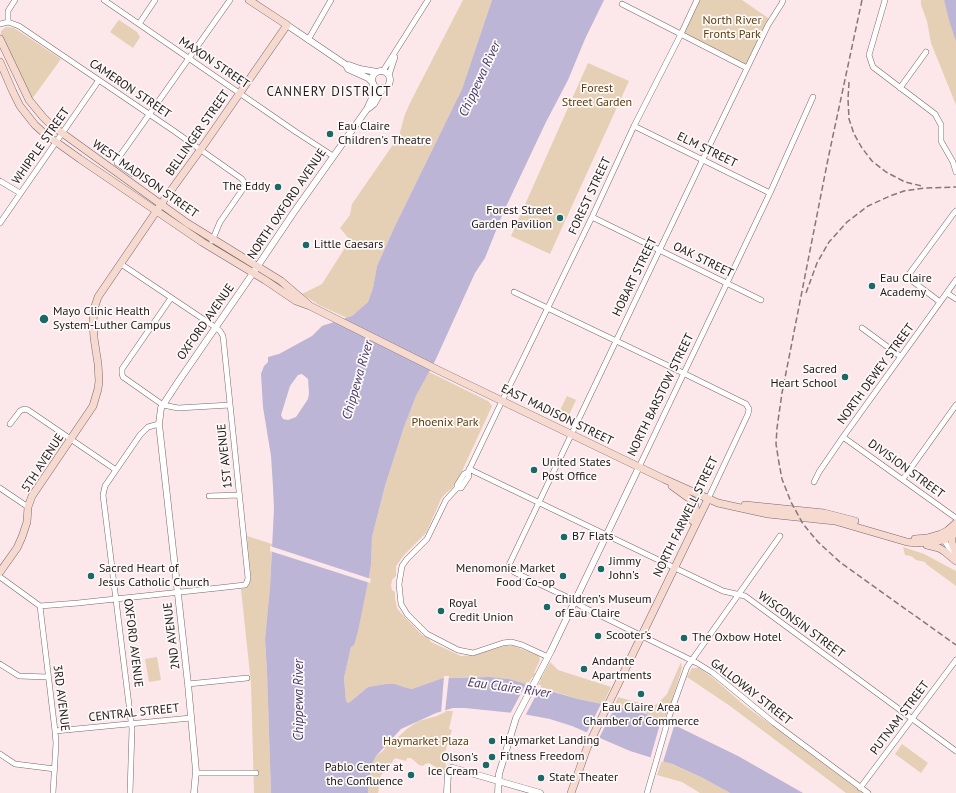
<!DOCTYPE html>
<html>
<head>
<meta charset="utf-8">
<style>
	body { margin:0 }
	canvas { display:block; background:#fce7ea }
</style>
</head>
<body>
<canvas width="956" height="793"></canvas>
<script>
const ctx = document.querySelector('canvas').getContext('2d');
ctx.lineJoin = 'round';
function fillPath(path, color) {
  ctx.fillStyle = color;
  ctx.fill(path, 'evenodd');
}
function toPath(rows) {
  const path = new Path2D();
  for (const r of rows) {
    if (r.length === 3) {
      path.moveTo(r[0] + r[2], r[1]);
      path.arc(r[0], r[1], r[2], 0, 2 * Math.PI);
      continue;
    }
    path.moveTo(r[0], r[1]);
    for (let i = 2; i < r.length; i += 2) path.lineTo(r[i], r[i + 1]);
  }
  return path;
}
function stroke(path, color, width, dash) {
  ctx.strokeStyle = color;
  ctx.lineWidth = width;
  ctx.lineCap = dash ? 'butt' : 'round';
  ctx.setLineDash(dash || []);
  ctx.stroke(path);
}
function label(font, color, halo, rows, align = 'center') {
  ctx.font = font + ' "PT Sans",sans-serif';
  ctx.lineWidth = 3.5;
  ctx.setLineDash([]);
  ctx.textBaseline = 'middle';
  ctx.strokeStyle = halo;
  ctx.fillStyle = color;
  for (const [text, x, y, turn = 0] of rows) {
    ctx.save();
    ctx.translate(x, y);
    ctx.rotate((+turn || 0) * Math.PI / 180);
    ctx.textAlign = isNaN(turn) ? turn : align;
    if (halo) ctx.strokeText(text, 0, 0);
    ctx.fillText(text, 0, 0);
    ctx.restore();
  }
}
const green = toPath([
	[463,0,492,0,462,89,394,228,377,266,373,288,368,302,352,316,347,318,319,305,302,294,322,284,350,240,340,228,350,215,352,204,399,136,405,114,412,99],
	[700,0,742,0,771,20,747,68,681,34],
	[921,0,944,0,956,42,956,105,931,43,927,21,921,5],
	[119,20,137,32,140,37,133,48,110,32,118,21],
	[6,27,14,28,61,59,32,99,20,75,1,34,1,31],
	[588,63,629,81,550,254,511,236],
	[429,372,488,401,492,406,457,482,452,488,445,494,441,499,426,533,404,555,396,566,396,576,392,580,391,586,392,590,395,592,395,599,397,608,400,612,422,635,428,638,431,642,461,656,474,655,504,646,514,646,539,656,540,660,534,673,542,677,550,662,558,670,611,687,603,704,578,699,540,687,541,685,538,685,541,680,533,676,529,682,527,682,526,684,509,679,490,677,470,677,443,678,412,689,407,688,395,684,386,684,368,687,350,702,348,703,346,701,344,678,351,647,369,577,371,565,372,537,385,486,404,427,416,396],
	[567,396,576,400,569,415,560,410],
	[247,536,272,544,270,587,265,639,267,672,271,793,254,793,251,684,241,589,246,588,249,585,251,579],
	[903,547,924,554,956,571,956,586,926,564,925,562,916,560,911,556,905,555],
	[157,657,161,680,149,682,145,659],
	[681,662,682,668,670,706,664,720,636,711,614,706,618,697,640,703,656,705,667,694],
	[692,668,699,668,713,678,744,705,863,793,846,793,730,706,687,677],
	[446,711,453,711,449,729,452,730,443,759,447,767,444,772,442,768,437,768,429,763,425,764,423,766,419,765,411,758,407,758,406,761,395,758,387,769,386,772,383,773,381,775,378,793,368,793,371,766,376,756,384,750,386,745,395,737,397,738,408,728,419,721,437,716],
	[902,744,928,763,921,773,895,754],
	[662,760,703,778,730,793,700,793,682,782,657,775]
]);
const water = toPath([
	[492,0,604,0,585,39,568,80,546,122,503,213,485,258,475,273,435,361,416,396,404,427,385,486,372,537,371,565,369,577,358,631,354,645,351,647,344,678,346,701,348,703,350,702,368,687,386,684,395,684,407,688,412,689,443,678,490,677,509,679,578,699,636,711,662,719,738,756,803,793,730,793,703,778,672,764,630,751,572,726,550,719,523,714,465,708,453,708,436,713,401,729,376,756,371,766,368,793,271,793,267,672,265,639,270,587,274,509,273,487,271,456,263,407,261,374,264,366,268,362,268,357,279,354,312,336,322,326,352,316,368,302,373,288,377,266,394,228,462,89],
	[302,374,308,379,309,393,308,399,296,417,288,420,283,419,281,415,290,386,298,375],
	[944,0,956,0,956,42,949,20]
]);
const pier = toPath([
	[270,546,371,579,370,583,270,551],
	[444,676,449,676,445,712,441,714],
	[527,682,541,686,525,716,510,714],
	[602,702,616,705,598,740,586,734],
	[662,717,675,723,663,762,650,759]
]);
const minor = toPath([
	[104,0,296,132,333,156],
	[783,0,782,3,768,25,703,159,509,565,514,572,569,598,581,606,697,663,713,673,774,723,868,793],
	[885,0,869,55,873,67,935,114,941,125,941,141,953,162,956,172],
	[622,4,747,68],
	[8,22,8,11,15,0],
	[0,24,8,22,19,26,174,131,242,179,245,184,245,186,220,222,212,241],
	[139,24,155,0],
	[308,40,331,0],
	[383,71,428,0],
	[389,75,395,57],
	[900,88,926,52],
	[634,126,770,193],
	[133,174,117,163,117,160,230,0],
	[0,181,20,193],
	[592,217,761,300],
	[0,223,99,80],
	[514,292,679,371,746,404,749,409,748,414,708,499],
	[947,293,956,299],
	[171,298,122,369,122,374,123,377,163,405,178,408,230,405],
	[940,302,907,277,954,213,956,211],
	[862,328,900,356],
	[10,424,20,411,24,409,28,410,116,470],
	[843,437,956,518],
	[639,467,770,193,813,97],
	[469,469,723,591,745,596,956,751],
	[468,472,469,476,461,488,457,488,446,500,427,539,407,559,402,566,399,584,401,604,407,614,427,634,458,650,473,653,503,643,511,642,522,645,548,657],
	[903,479,956,405],
	[814,482,819,472,843,437,956,280],
	[0,488,28,507],
	[457,488,457,485,464,474,468,472,502,401,519,367,592,217,634,126,681,34,697,0],
	[209,496,239,495],
	[943,539,954,555],
	[0,577,40,606,78,603,218,588,245,585,247,582,248,578,223,336,220,331,215,327,121,264],
	[40,606,55,731,56,743,53,793],
	[0,664,19,676,48,677],
	[188,684,247,678],
	[55,731,191,718],
	[0,754,15,764,55,769],
	[196,773,256,773],
	[860,788,956,660],
	[130,793,132,729,103,495,105,486,140,435,148,427,159,424],
	[647,793,669,717,687,667,780,536]
]);
const tertiary = toPath([
	[287,25,346,65,348,69,368,78,373,83],
	[349,65,360,69,377,72],
	[381,80,9],
	[369,108,374,104,383,88],
	[194,793,196,771,188,684,163,460,159,424,161,408,178,382,251,276,294,212,367,109,374,94,376,87],
	[447,793,448,772,451,768,453,768,540,793],
	[498,793,499,774,516,718,551,651,639,467]
]);
const secondary = toPath([
	[0,39,29,100,43,117,51,125,187,223,281,281,308,304],
	[0,62,13,92,20,106,35,125,45,134,80,159,202,242,265,280,296,301,310,306,442,372,664,479,718,503,768,514,835,521,907,542,917,543,944,540,956,531],
	[672,486,694,502,696,511,693,521],
	[745,505,824,513,855,521],
	[955,533,952,536,952,543,956,553],
	[915,539,927,538,941,534,947,531,956,523],
	[927,545,939,548,944,551,956,561],
	[0,572,17,548,22,537,27,522,28,507,32,496,93,406,98,389,99,381,98,364,94,338,93,322,94,309,98,297,164,200,201,149,287,25,249,0],
	[571,793,587,748,708,499]
]);
const rail = toPath([
	[862,0,828,159,782,393,777,428,776,444,779,463,782,479,791,502,803,524,818,542,841,563,956,645],
	[849,82,848,99,849,119,854,134,862,148,872,161,886,172,905,182,922,186],
	[806,293,817,263,829,242,847,222,868,206,890,196,904,191,925,188,956,187]
]);
const markers = [
	[330,134,4,"#1b6866"],
	[278,187,4,"#1b6866"],
	[560,218,4,"#1b6866"],
	[306,245,4,"#1b6866"],
	[872,286,4,"#1b6866"],
	[44,319,5,"#1b6866"],
	[845,377,4,"#1b6866"],
	[534,470,4,"#1b6866"],
	[564,537,4,"#1b6866"],
	[601,569,4,"#1b6866"],
	[91,576,4,"#1b6866"],
	[563,576,4,"#1b6866"],
	[547,607,4,"#1b6866"],
	[441,611,4,"#1b6866"],
	[598,636,4,"#1b6866"],
	[684,638,4,"#1b6866"],
	[584,669,4,"#1b6866"],
	[641,694,4,"#1b6866"],
	[492,741,4,"#1b6866"],
	[492,757,4,"#1b6866"],
	[486,765,4,"#1b6866"],
	[411,775,4,"#1b6866"],
	[541,778,4,"#1b6866"]
];
const parkNames = [
	["North River",732,21],
	["Fronts Park",732,35],
	["Forest",597,89],
	["Street Garden",597,103],
	["Phoenix Park",445,423],
	["Haymarket Plaza",426,742]
];
const streetNames = [
	["MAXON STREET",214,63,34],
	["CAMERON STREET",130,89,34],
	["BELLINGER STREET",198,133,-55],
	["WHIPPLE STREET",41,146,-55],
	["ELM STREET",707,150,26],
	["WEST MADISON STREET",145,179,35],
	["FOREST STREET",590,196,-65],
	["NORTH OXFORD AVENUE",287,204,-56],
	["OAK STREET",703,260,26],
	["HOBART STREET",635,277,-64],
	["OXFORD AVENUE",206,322,-55],
	["NORTH DEWEY STREET",876,374,-54],
	["NORTH BARSTOW STREET",661,395,-64],
	["EAST MADISON STREET",557,415,26],
	["1ST AVENUE",225,456,-96],
	["5TH AVENUE",43,463,-57],
	["DIVISION STREET",906,469,36],
	["NORTH FARWELL STREET",686,517,-64],
	["WISCONSIN STREET",801,625,36],
	["2ND AVENUE",172,636,-97],
	["OXFORD AVENUE",133,643,83],
	["GALLOWAY STREET",751,692,38],
	["3RD AVENUE",61,698,83],
	["CENTRAL STREET",134,713,-6],
	["PUTNAM STREET",900,718,-53]
];
const poiNames = [
	["Eau Claire",338,127],
	["Children's Theatre",338,141],
	["The Eddy",270,187,"right"],
	["Forest Street",552,211,"right"],
	["Garden Pavilion",552,225,"right"],
	["Little Caesars",314,245],
	["Eau Claire",880,279],
	["Academy",880,293],
	["Mayo Clinic Health",53,312],
	["System-Luther Campus",53,326],
	["Sacred",837,370,"right"],
	["Heart School",837,384,"right"],
	["United States",542,463],
	["Post Office",542,477],
	["B7 Flats",572,537],
	["Jimmy",609,562],
	["John's",609,576],
	["Sacred Heart of",99,569],
	["Jesus Catholic Church",99,583],
	["Menomonie Market",555,569,"right"],
	["Food Co-op",555,583,"right"],
	["Children’s Museum",555,600],
	["of Eau Claire",555,614],
	["Royal",449,604],
	["Credit Union",449,618],
	["Scooter's",606,636],
	["The Oxbow Hotel",692,638],
	["Andante",592,662],
	["Apartments",592,676],
	["Eau Claire Area",641,708,"center"],
	["Chamber of Commerce",641,722,"center"],
	["Haymarket Landing",500,741],
	["Fitness Freedom",500,757],
	["Olson's",478,758,"right"],
	["Ice Cream",478,772,"right"],
	["Pablo Center at",403,768,"right"],
	["the Confluence",403,782,"right"],
	["State Theater",549,778]
];
const waterNames = [
	["Chippewa River",480,79,-65],
	["Chippewa River",358,380,-74],
	["Eau Claire River",509,688,8],
	["Chippewa River",299,700,-90]
];
const neighbourhoodNames = [
	["CANNERY DISTRICT",329,92]
];
fillPath(green, '#e5d0b5');
fillPath(water, '#bdb5d6');
fillPath(pier, '#fce7ea');
stroke(minor, '#7a686b', 6);
stroke(tertiary, '#7a686b', 7);
stroke(secondary, '#7a686b', 8);
stroke(minor, '#fff', 5);
stroke(tertiary, '#fff', 6);
stroke(secondary, '#f7dacf', 7);
stroke(rail, '#85787a', 1.5, [6, 3]);
for (const [x, y, r, color] of markers) {
  const dot = new Path2D();
  dot.arc(x, y, r, 0, 2 * Math.PI);
  ctx.fillStyle = color;
  ctx.fill(dot);
  stroke(dot, '#fdf9f9', 1.5);
}
label('12px', '#5c3d07', '#fdf9f9', parkNames);
label('12px', '#1f1819', '#fdf9f9', streetNames);
label('12px', '#1f1819', '#fdf9f9', poiNames, 'left');
label('italic 13px', '#453765', '#fdf9f9', waterNames);
ctx.letterSpacing = '1px';
label('13px', '#1f1819', '#fdf9f9', neighbourhoodNames);
ctx.letterSpacing = '0px';
</script>
</body>
</html>
